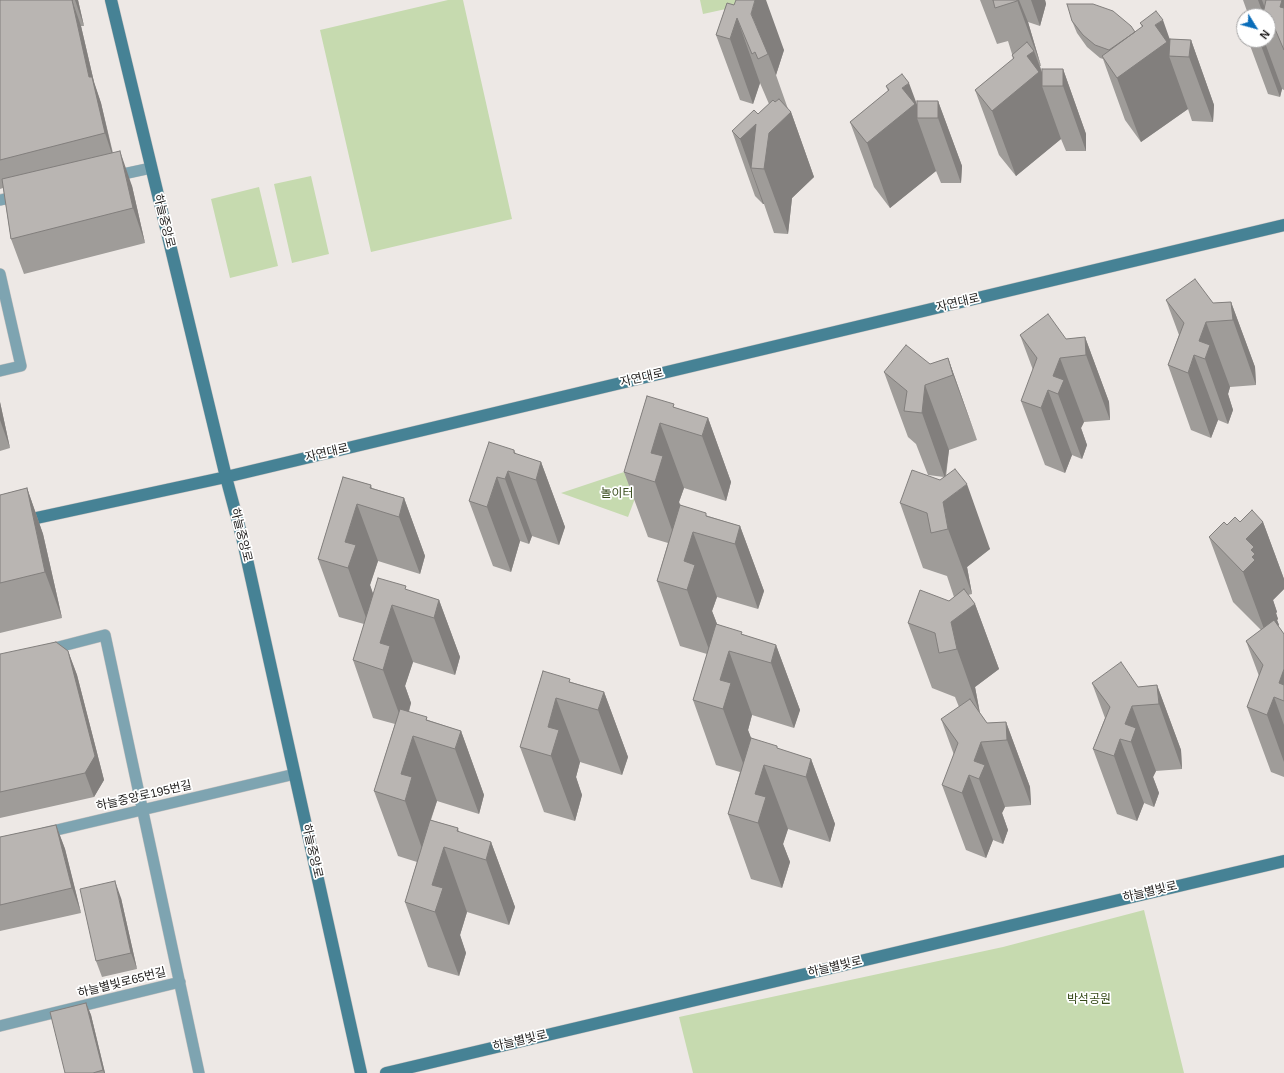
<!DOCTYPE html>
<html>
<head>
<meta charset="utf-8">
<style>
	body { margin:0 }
	#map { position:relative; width:1284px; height:1073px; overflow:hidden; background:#ede8e5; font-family:Arial,sans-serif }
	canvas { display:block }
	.north { position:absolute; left:1236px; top:8px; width:40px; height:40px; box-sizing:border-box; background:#fff; border:1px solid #a5a4a4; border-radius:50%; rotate:127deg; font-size:11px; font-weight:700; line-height:16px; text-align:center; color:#1e1c1b }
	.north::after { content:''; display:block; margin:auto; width:14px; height:18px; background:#0a6db9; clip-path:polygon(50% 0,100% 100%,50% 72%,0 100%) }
</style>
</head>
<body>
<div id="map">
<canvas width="1284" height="1073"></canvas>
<div class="north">N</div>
</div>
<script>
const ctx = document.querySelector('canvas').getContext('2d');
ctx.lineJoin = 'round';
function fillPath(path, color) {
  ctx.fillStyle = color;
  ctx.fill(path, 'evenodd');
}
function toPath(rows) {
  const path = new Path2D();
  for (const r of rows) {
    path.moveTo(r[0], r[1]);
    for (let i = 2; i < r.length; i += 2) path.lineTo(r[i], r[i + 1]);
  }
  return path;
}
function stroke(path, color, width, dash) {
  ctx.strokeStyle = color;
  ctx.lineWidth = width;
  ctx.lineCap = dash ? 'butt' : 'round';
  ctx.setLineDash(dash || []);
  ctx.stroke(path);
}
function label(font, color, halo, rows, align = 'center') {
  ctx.font = font + ' Arial,"Noto Sans KR",sans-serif';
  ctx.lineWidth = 3.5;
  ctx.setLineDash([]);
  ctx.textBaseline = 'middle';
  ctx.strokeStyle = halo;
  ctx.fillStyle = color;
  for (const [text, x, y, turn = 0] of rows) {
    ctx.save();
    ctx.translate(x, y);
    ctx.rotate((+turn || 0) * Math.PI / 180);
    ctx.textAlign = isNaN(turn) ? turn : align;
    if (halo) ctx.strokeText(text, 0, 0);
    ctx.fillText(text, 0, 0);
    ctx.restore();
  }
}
const green = toPath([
	[448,0,463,0,512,219,371,252,320,30],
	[700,0,767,0,703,14],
	[311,176,329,254,292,263,274,184],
	[259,187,278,266,230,278,211,199],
	[648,464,628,517,561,493],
	[1144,910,1184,1073,693,1073,679,1017,1003,947]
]);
const street = toPath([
	[114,176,151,168],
	[0,200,19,196],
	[0,274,21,366,0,371],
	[47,650,105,635,199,1073],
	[44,833,295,774],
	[0,1026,180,982]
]);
const secondary = toPath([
	[111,0,226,477,242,537,361,1073],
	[0,526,226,477,1284,225],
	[386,1073,1284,861]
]);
const wall = toPath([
	[0,0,78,0,84,26,81,26,94,82,101,103,113,153,132,186,145,243,24,274,11,239,3,188,0,189],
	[980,0,1045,0,1046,4,1040,26,1028,22,1041,66,1040,66,1042,73,1063,69,1086,134,1086,151,1066,151,1061,139,1016,176,999,155,975,90,1013,59,1012,55,1012,54,1008,41,997,44],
	[1243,0,1284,0,1284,90,1282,89,1280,97,1268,94,1248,40,1268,40,1268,16,1248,14],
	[727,3,784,50,776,75,788,109,791,112,814,177,792,198,788,234,774,233,764,204,763,204,755,196,732,131,758,114,769,104,760,83,753,104,740,100,716,35],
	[1072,21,1135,32,1142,27,1140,23,1170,39,1191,40,1214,105,1213,122,1192,121,1188,109,1141,142,1125,120,1103,59,1100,58,1087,47,1077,33],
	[886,86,917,105,938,101,962,166,961,183,941,183,936,171,890,208,874,187,850,122,888,91],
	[1166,300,1213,303,1231,302,1255,367,1256,385,1230,387,1228,394,1233,410,1228,424,1218,420,1211,438,1191,430,1168,365,1179,335],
	[1020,335,1066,339,1085,337,1109,402,1110,420,1084,422,1081,428,1087,445,1082,459,1072,455,1065,473,1045,465,1021,401,1033,370],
	[948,358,977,440,949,450,946,477,990,549,967,567,972,594,968,595,975,604,999,669,975,687,980,713,987,723,1006,722,1030,787,1031,805,1005,807,1002,813,1008,830,1003,844,993,840,986,858,966,850,942,785,954,755,941,719,959,707,955,697,932,688,908,623,949,601,954,597,947,576,923,568,900,503,940,480,944,477,928,475,916,444,908,437,884,372,930,364],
	[647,396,675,408,708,418,731,482,726,501,684,488,679,502,680,505,708,516,740,526,764,591,758,609,717,597,712,611,717,624,744,635,776,645,800,710,794,728,752,715,748,730,751,738,779,749,811,759,835,824,830,842,788,829,783,844,790,862,782,888,751,879,728,814,740,772,716,765,693,700,707,654,680,646,657,581,668,543,648,537,624,472],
	[0,402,10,448,0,451],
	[514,450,516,454,541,462,565,527,559,545,532,536,529,544,520,541,511,572,493,566,469,501],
	[343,477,371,485,372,488,404,498,425,556,420,574,378,561,370,585,373,594,407,590,439,600,460,657,455,675,413,662,405,686,411,703,409,712,428,720,461,731,484,795,479,814,437,801,431,820,458,828,459,832,491,842,515,907,509,925,467,912,460,935,466,953,459,976,428,967,405,902,417,862,398,856,374,791,395,724,373,718,353,660,364,624,339,617,318,559],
	[27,488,43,534,62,618,0,633,0,495],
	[1240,522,1263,522,1284,579,1284,589,1273,600,1277,612,1276,613,1278,619,1277,620,1279,625,1278,626,1284,634,1284,777,1271,772,1247,707,1259,676,1246,641,1261,630,1233,602,1209,537,1227,525],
	[68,651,77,675,104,780,94,797,0,818,0,654],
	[543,671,571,682,604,692,628,757,622,775,580,762,576,777,582,795,575,821,544,812,520,747],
	[1092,683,1138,687,1157,685,1181,750,1182,769,1156,771,1153,777,1159,793,1154,807,1144,803,1137,821,1117,814,1093,749,1105,718],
	[56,825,65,849,81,913,0,931,0,837],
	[121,898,137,969,102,977,96,961],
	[86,1003,91,1015,105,1073,65,1073]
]);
const shadedWall = toPath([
	[72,0,81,26,94,82,101,103,114,160,105,133,89,77],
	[75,0,78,0,84,26],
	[755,0,766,0,784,50,776,75,768,54,751,14],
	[1017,0,1019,0,1028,22,1041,66],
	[1031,0,1045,0,1046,4,1040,26],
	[1258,0,1262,0,1267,14,1264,16],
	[1282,0,1284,0,1284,19,1280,7],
	[737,18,760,83,753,104,730,39],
	[1163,20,1176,57,1169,56,1188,109,1141,142,1117,78,1155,25],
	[1191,40,1214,105,1213,122,1189,57],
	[1259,40,1264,40,1282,89,1280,97],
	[1034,51,1047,86,1042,86,1061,139,1016,176,992,111,1027,56],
	[1063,69,1086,134,1086,151,1063,86],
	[909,83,922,118,917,118,936,171,890,208,867,143,902,88],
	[938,101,962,166,961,183,938,118],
	[791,112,814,177,792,198,788,234,764,169,751,168,764,204,763,204,740,139,756,124,769,133],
	[120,151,132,186,145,243,133,208],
	[1231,302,1255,367,1256,385,1233,320],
	[1206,322,1230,387,1228,394,1233,410,1228,424,1205,359,1199,341],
	[1085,337,1109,402,1110,420,1086,355],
	[1194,355,1218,420,1211,438,1188,373],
	[948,358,971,423,977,440,953,375],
	[1060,358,1084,422,1081,428,1087,445,1082,459,1058,394,1053,376],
	[925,385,949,450,945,478,922,413],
	[1048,390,1072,455,1065,473,1041,408],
	[0,402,10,448,0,420],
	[708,418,731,482,726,501,702,436],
	[660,423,684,488,679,502,686,521,678,547,655,482,651,453],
	[541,462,565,527,559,545,536,480],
	[508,471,532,536,529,544,505,479],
	[497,477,520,541,511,572,487,507],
	[967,484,990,549,967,567,972,594,948,529,943,502],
	[27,488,43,534,62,618,45,572],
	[404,498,425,556,420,574,399,517],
	[357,504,378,561,370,585,376,602,369,626,348,568,345,542],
	[1263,522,1284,579,1284,589,1273,600,1277,612,1276,613,1278,619,1277,620,1279,625,1267,637,1243,572,1246,539],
	[740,526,764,591,758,609,735,544],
	[693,532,717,597,712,611,719,629,711,655,687,590,684,561],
	[439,600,460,657,455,675,434,618],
	[975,604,999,669,975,687,980,714,957,649,951,622],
	[392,605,413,662,405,686,411,703,404,727,383,670,380,643],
	[776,645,800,710,794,728,771,663],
	[68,651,77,675,104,780,94,797,85,773],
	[729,651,752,715,748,730,755,748,747,774,723,709,720,680],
	[1284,669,1284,697,1279,683],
	[1157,685,1181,750,1182,769,1159,704],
	[604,692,628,757,622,775,598,710],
	[1274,697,1284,725,1284,762,1267,715],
	[556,698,580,762,576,777,582,795,575,821,551,756,548,727],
	[1132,706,1156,771,1153,777,1159,793,1154,807,1131,742,1125,724],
	[1006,722,1030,787,1031,805,1007,740],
	[461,731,484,795,479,814,455,749],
	[413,736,437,801,429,824,428,865,405,801,401,774],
	[1120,739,1144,803,1137,821,1114,756],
	[981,742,1005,807,1002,813,1008,830,1003,844,979,779,974,761],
	[811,759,835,824,830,842,806,777],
	[764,765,788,829,783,844,790,862,782,888,758,823,755,794],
	[969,775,993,840,986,858,962,793],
	[56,825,65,849,81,913,72,888],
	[491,842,515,907,509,925,486,860],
	[444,847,467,912,460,935,466,953,459,976,435,912,432,885],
	[115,881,121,898,137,969,131,953],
	[86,1003,91,1015,105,1073,104,1073,103,1070]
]);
const building = toPath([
	[0,0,73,0,72,0,89,77,92,77,105,133,0,160,0,0],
	[736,0,755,0,751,14,768,54,758,59,755,52,752,54,737,18,730,39,716,35,727,3,734,5,736,0],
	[993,0,1017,0,1017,1,995,8,993,0],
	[1266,0,1282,0,1280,7,1284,8,1284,50,1275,29,1268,27,1268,16,1248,16,1249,11,1263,14,1266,0],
	[1067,4,1093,4,1113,11,1131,26,1135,32,1109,50,1095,45,1083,35,1072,21,1067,4],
	[1156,11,1163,20,1155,25,1167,42,1117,78,1102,56,1143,26,1140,23,1156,11],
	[1170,39,1191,40,1189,57,1169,56,1170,39],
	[1027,42,1034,51,1027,56,1039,72,992,111,975,90,1014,58,1012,55,1027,42],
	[1042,69,1063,69,1063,86,1042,86,1042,69],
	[902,74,909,83,902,88,915,104,867,143,850,122,889,90,886,86,902,74],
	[779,99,791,112,769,133,764,169,751,168,756,124,740,139,732,131,754,110,758,114,773,100,775,102,779,99],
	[917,101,938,101,938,118,917,118,917,101],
	[120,151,133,208,11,239,2,179,120,151],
	[1195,279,1213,303,1231,302,1233,320,1206,322,1199,341,1210,345,1205,359,1194,355,1188,373,1168,365,1184,323,1166,300,1195,279],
	[1048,314,1066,339,1085,337,1086,355,1060,358,1053,376,1064,380,1058,394,1048,390,1041,408,1021,401,1037,358,1020,335,1048,314],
	[906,345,930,364,948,358,953,375,925,385,922,413,904,411,907,391,884,372,906,345],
	[647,396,674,404,673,407,708,418,702,436,660,423,651,453,663,456,655,482,624,472,647,396],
	[489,442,514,450,514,453,541,462,536,480,508,471,505,479,497,477,487,507,469,501,489,442],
	[955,469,967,484,943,502,948,529,931,533,927,513,900,503,912,470,940,480,955,469],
	[343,477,371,485,370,488,404,498,399,517,357,504,345,542,356,545,348,568,318,559,343,477],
	[27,488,45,572,0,583,0,495,27,488],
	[680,505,706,513,706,516,740,526,735,544,693,532,684,561,695,565,687,590,657,581,680,505],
	[1252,510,1263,522,1246,539,1254,547,1251,550,1255,554,1252,557,1255,560,1243,572,1209,537,1224,522,1227,525,1235,517,1240,522,1252,510],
	[378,578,406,586,405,589,439,600,434,618,392,605,380,643,390,646,383,670,353,660,378,578],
	[964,589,975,604,951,622,957,649,939,653,935,633,908,623,920,590,949,601,964,589],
	[1274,620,1284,634,1284,669,1279,683,1284,685,1284,701,1274,697,1267,715,1247,707,1263,665,1246,641,1274,620],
	[716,624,742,632,741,634,776,645,771,663,729,651,720,680,731,683,723,709,693,700,716,624],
	[56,642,68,651,95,756,85,773,0,792,0,654,56,642],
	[1121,662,1138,687,1157,685,1159,704,1132,706,1125,724,1136,728,1131,742,1120,739,1114,756,1093,749,1110,707,1092,683,1121,662],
	[543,671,570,679,569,682,604,692,598,710,556,698,548,727,559,730,551,756,520,747,543,671],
	[970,699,987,723,1006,722,1007,740,981,742,974,761,985,765,979,779,969,775,962,793,942,785,958,743,941,719,970,699],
	[400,709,427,717,426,720,461,731,455,749,413,736,401,774,412,777,405,801,374,791,400,709],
	[751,738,777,746,777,748,811,759,806,777,764,765,755,794,766,797,758,823,728,814,751,738],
	[430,820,458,828,457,831,491,842,486,860,444,847,432,885,443,888,435,912,405,902,430,820],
	[56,825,72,888,0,905,0,837,56,825],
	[115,881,131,953,96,961,80,889,115,881],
	[86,1003,103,1070,93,1073,65,1073,50,1012,86,1003]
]);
const streetNames = [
	["하늘중앙로",164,221,76],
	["자연대로",958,303,-13],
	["자연대로",642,378,-13],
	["자연대로",327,453,-13],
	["하늘중앙로",241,535,76],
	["하늘중앙로195번길",144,796,-13],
	["하늘중앙로",312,851,77],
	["하늘별빛로",1150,892,-13],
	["하늘별빛로",835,967,-13],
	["하늘별빛로65번길",122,983,-14],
	["하늘별빛로",520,1041,-13]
];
const parkNames = [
	["놀이터",617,494],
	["박석공원",1089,1000]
];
fillPath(green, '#c6daaf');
stroke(street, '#c8c3c1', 12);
stroke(secondary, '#c8c3c1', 13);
stroke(street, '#7ea4b1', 11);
stroke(secondary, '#468295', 12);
fillPath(wall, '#9f9c99');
fillPath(shadedWall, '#827f7d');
fillPath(building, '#b9b5b2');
stroke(building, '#827f7d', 1);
label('12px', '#1e1c1b', '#fff', streetNames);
label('12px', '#364a19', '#fff', parkNames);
</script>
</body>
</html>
